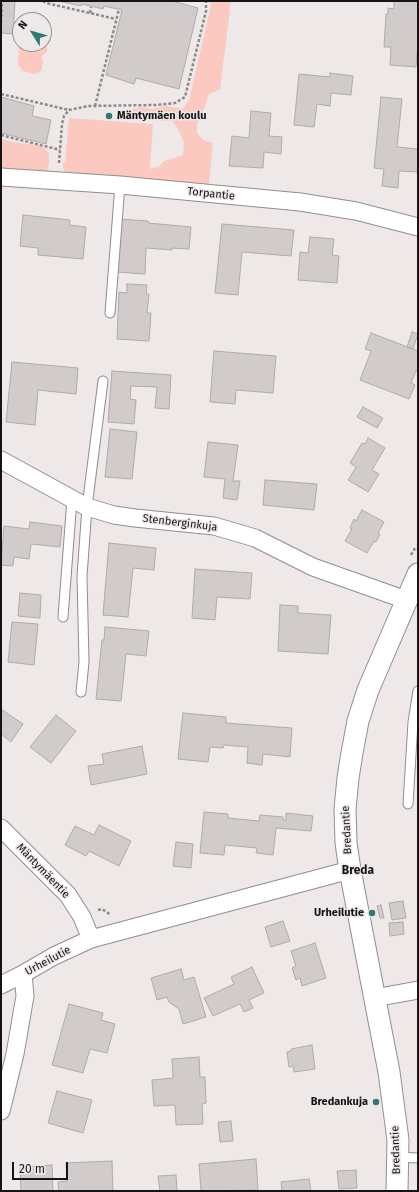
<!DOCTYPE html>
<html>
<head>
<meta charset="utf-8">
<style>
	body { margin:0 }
	#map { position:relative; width:419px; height:1192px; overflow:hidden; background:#eee9e8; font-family:"Fira Sans",sans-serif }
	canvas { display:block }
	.frame { position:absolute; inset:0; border:2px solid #151313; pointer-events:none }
	.north { position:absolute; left:12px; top:12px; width:40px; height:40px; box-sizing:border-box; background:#eee9e8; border:1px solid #979393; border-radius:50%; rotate:307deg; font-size:11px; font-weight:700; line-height:16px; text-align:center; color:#151313 }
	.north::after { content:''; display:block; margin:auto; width:14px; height:18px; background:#317974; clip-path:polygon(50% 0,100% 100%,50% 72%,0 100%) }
	.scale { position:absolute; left:12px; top:1162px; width:56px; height:18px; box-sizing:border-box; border:2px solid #151313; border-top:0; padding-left:5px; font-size:12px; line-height:14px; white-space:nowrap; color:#151313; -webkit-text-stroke:3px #eee9e8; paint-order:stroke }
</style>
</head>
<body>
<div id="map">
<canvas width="419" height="1192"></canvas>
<div class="frame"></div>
<div class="north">N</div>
<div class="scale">20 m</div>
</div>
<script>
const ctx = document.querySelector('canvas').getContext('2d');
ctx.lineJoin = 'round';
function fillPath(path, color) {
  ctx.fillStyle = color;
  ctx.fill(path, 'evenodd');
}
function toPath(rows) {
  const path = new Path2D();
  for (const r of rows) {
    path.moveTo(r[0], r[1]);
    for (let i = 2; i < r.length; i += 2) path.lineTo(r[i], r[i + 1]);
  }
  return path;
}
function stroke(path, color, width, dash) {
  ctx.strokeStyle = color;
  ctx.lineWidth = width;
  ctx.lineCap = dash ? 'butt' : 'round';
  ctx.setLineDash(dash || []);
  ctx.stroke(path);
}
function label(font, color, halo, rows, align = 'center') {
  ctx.font = font + ' "Fira Sans",sans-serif';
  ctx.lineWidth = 3;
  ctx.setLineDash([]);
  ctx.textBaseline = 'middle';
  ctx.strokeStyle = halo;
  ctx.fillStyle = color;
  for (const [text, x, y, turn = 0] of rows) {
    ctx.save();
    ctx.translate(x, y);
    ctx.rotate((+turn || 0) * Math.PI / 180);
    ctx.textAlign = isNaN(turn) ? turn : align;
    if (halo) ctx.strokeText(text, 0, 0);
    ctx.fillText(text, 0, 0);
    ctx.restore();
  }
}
const green = toPath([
	[212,1,231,1,220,89,209,94,203,112,197,124,197,133,203,140,213,143,209,184,70,176,65,173,63,167,63,163,65,162,69,118,153,124,150,169,158,167,164,161,183,155,184,143,178,129,172,121,161,121,141,118,135,116,133,112,133,109,134,108,137,109,139,107,153,109,155,108,167,106,183,109,189,100],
	[44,37,47,45,47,51,41,58,43,61,42,69,38,73,33,74,23,71,19,66,18,59,19,53,18,44,19,39,20,44,44,44],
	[1,139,13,142,42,146,49,153,49,164,46,174,1,171]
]);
const building = toPath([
	[1,1,15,1,13,34,1,33,1,1],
	[58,1,172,1,198,8,179,89,136,78,134,84,106,75,122,10,104,6,103,9,82,4,81,6,58,1],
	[394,1,418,1,418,43,416,67,390,65,391,47,384,47,386,14,388,14,388,8,394,9,394,1],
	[330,73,353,76,351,95,331,93,330,106,317,104,314,127,294,125,299,74,330,77,330,73],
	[1,97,34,106,32,116,51,120,46,144,1,133,1,97],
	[381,97,402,99,397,147,418,149,418,172,399,171,398,188,382,186,384,169,374,168,381,97],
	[251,111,271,113,269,136,282,137,281,154,264,152,263,168,229,166,232,136,249,138,251,111],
	[23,215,70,220,69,225,86,227,83,259,38,255,38,248,20,246,23,215],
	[120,219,148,221,148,223,191,227,189,249,172,248,172,250,146,248,145,274,117,272,120,219],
	[222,224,294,230,291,256,242,252,238,295,215,293,222,224],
	[310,237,334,239,332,255,339,256,337,283,298,280,300,252,308,253,310,237],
	[127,284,147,285,146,294,149,294,147,313,151,313,149,341,117,339,119,292,127,293,127,284],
	[412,332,418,334,413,349,407,347,412,332],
	[371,333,418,351,418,372,416,371,411,383,415,385,409,399,360,380,371,351,365,349,371,333],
	[214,351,276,356,273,393,236,390,235,404,210,402,214,351],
	[12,362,78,368,76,394,38,390,35,425,6,422,12,362],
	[112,371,171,375,169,409,155,408,157,387,131,386,130,399,136,400,134,424,108,422,112,371],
	[363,407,383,418,377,428,357,417,363,407],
	[110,429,137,432,132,479,105,477,110,429],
	[368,438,385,448,372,470,379,474,368,492,348,480,356,467,350,463,362,443,365,444,368,438],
	[208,442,238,445,233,481,240,481,237,500,223,498,225,479,204,477,208,442],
	[265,480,317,484,314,510,263,505,265,480],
	[362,510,384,522,378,533,380,534,376,542,374,541,367,553,345,541,352,529,350,528,354,519,356,521,362,510],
	[30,522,62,526,60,547,31,544,29,559,14,557,13,566,1,565,4,526,29,529,30,522],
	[109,543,156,548,154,570,133,568,128,617,103,615,109,543],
	[195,569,252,573,250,599,217,597,215,620,192,618,195,569],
	[20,593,41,595,40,618,18,616,20,593],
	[280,605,298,606,298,613,331,615,328,654,278,651,280,605],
	[12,622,38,624,34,665,8,662,12,622],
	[105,627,149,631,146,656,126,654,121,701,96,699,102,640,104,640,105,627],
	[1,709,23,724,11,742,1,734,1,709],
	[183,713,226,717,226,723,292,728,290,757,263,754,262,765,247,763,248,747,224,745,223,748,210,747,208,762,178,759,183,713],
	[56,715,76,731,51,763,30,747,56,715],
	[142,746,147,774,91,785,88,766,104,764,102,754,142,746],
	[204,812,228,814,228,818,259,821,260,815,283,817,283,820,286,820,286,813,313,816,311,831,276,828,273,855,256,853,257,848,225,845,224,855,200,853,204,812],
	[99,825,131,841,119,866,89,851,86,856,65,845,75,826,94,835,99,825],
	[176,842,193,844,191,868,173,866,176,842],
	[403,901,406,918,392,920,389,903,403,901],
	[381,905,384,918,380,918,377,906,381,905],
	[283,921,290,941,271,947,265,927,283,921],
	[403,922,404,934,390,936,389,923,403,922],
	[315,943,326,978,302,986,300,978,296,980,292,968,296,966,291,951,315,943],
	[252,967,264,993,249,1000,253,1008,244,1012,240,1004,213,1016,204,998,234,984,231,977,252,967],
	[181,969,184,980,194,977,206,1017,183,1024,179,1009,169,1002,167,997,157,1000,151,978,181,969],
	[69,1004,103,1013,101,1020,115,1024,107,1053,90,1049,83,1073,52,1065,69,1004],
	[312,1045,315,1069,294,1072,293,1066,289,1067,287,1052,291,1051,291,1049,312,1045],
	[199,1057,200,1077,205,1077,206,1103,202,1104,203,1124,176,1125,175,1105,154,1106,152,1080,173,1078,172,1059,199,1057],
	[57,1091,92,1100,83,1133,48,1123,57,1091],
	[231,1121,233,1141,220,1142,218,1122,231,1121],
	[256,1159,258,1190,201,1191,199,1164,256,1159],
	[112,1161,113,1191,59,1191,58,1182,67,1181,66,1163,112,1161],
	[52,1165,53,1191,21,1191,20,1167,52,1165],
	[356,1170,357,1188,339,1189,337,1171,356,1170],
	[176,1175,177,1191,160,1191,158,1176,176,1175],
	[309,1179,311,1191,282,1191,281,1182,309,1179]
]);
const path = toPath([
	[43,1,46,3,116,19],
	[90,13,91,7],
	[1,22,2,1],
	[1,94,69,110],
	[95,106,119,9],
	[1,135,60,150],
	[59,163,62,124,64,116,69,110,88,106,157,105,175,103,185,97,206,11,206,1],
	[411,555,415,548,418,549],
	[98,910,102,909,111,915]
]);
const service = toPath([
	[110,313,120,185],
	[63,617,72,499],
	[81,692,84,662,82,576,87,507,103,381],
	[408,804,413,722,418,691],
	[398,1157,418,1158]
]);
const minor = toPath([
	[1,177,120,185,300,202,356,211,418,227],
	[1,460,87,507,114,515,135,518,214,526,255,538,313,567,406,600],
	[1,828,68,895,82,917,91,939],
	[1,985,23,974,54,956,91,939,350,870],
	[374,998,418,990],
	[1,1111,15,1054,25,996,23,974]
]);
const tertiary = toPath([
	[397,1191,398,1140,389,1072,350,870,346,843,345,809,348,778,352,753,358,721,368,690,418,574]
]);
const markers = [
	[109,116,4,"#317974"],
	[372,913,4,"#317974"],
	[376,1102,4,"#317974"]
];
const poiNames = [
	["Mäntymäen koulu",117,116,"left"],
	["Urheilutie",364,913],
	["Bredankuja",368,1102]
];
const streetNames = [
	["Torpantie",211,194,6],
	["Stenberginkuja",180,523,7],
	["Bredantie",347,830,-93],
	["Mäntymäentie",43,871,46],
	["Urheilutie",48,961,-28],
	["Bredantie",396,1150,-92]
];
const neighbourhoodNames = [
	["Breda",358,871]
];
fillPath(green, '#fbc9c0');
fillPath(building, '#d1cccb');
stroke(building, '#afaaa9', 1);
stroke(service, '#928d8d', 11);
stroke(minor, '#928d8d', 19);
stroke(tertiary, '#928d8d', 23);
stroke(path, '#8d8a89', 2.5, [3, 2]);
stroke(service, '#fff', 9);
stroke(minor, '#fff', 17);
stroke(tertiary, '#fff', 21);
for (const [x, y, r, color] of markers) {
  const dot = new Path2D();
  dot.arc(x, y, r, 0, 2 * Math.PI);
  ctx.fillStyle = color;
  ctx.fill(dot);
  stroke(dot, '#eee9e8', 1.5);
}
label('bold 11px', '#151313', '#eee9e8', poiNames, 'right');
label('11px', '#151313', '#eee9e8', streetNames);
label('bold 12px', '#151313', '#eee9e8', neighbourhoodNames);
</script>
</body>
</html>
